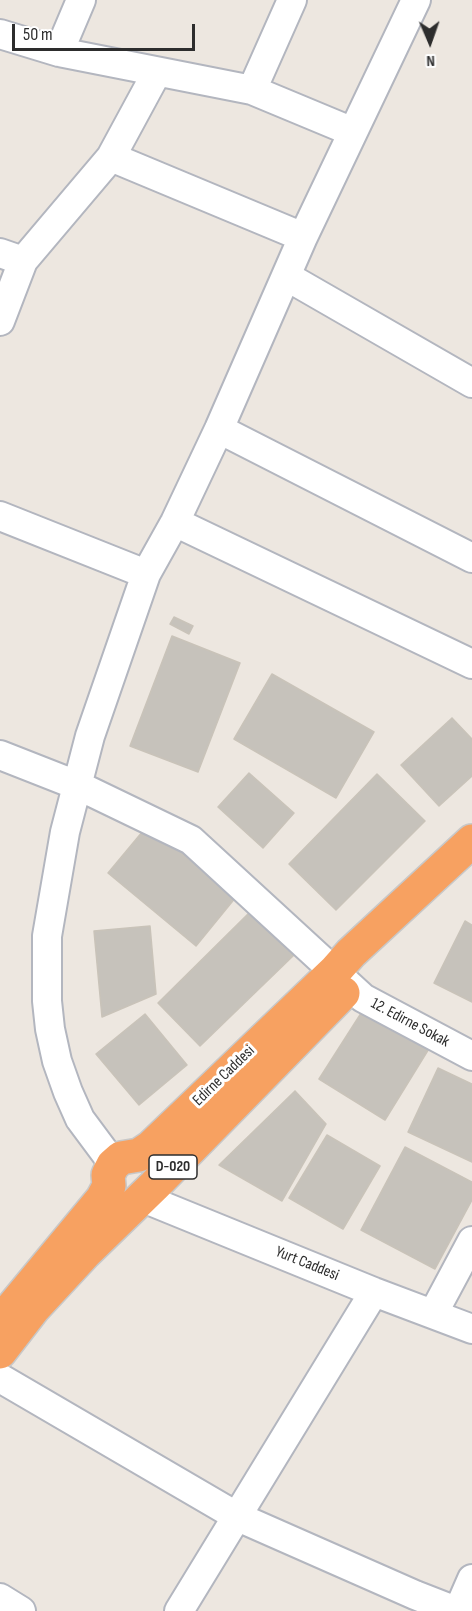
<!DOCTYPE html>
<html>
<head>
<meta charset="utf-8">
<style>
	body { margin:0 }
	#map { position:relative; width:472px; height:1611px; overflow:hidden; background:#ede7e0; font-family:"Sofia Sans Condensed",sans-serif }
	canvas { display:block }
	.north { position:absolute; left:400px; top:12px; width:60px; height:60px; -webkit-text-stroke:4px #fff; paint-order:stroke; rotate:178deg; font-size:16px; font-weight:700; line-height:24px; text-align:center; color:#2d2d2d }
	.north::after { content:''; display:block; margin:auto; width:21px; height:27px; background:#2d2d2d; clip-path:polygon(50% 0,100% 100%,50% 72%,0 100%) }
	.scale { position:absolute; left:12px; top:24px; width:183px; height:27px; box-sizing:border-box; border:3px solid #2d2d2d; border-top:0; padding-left:8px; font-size:18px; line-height:21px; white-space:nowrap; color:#2d2d2d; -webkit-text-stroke:4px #fff; paint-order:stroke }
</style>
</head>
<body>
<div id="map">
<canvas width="472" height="1611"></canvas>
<div class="north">N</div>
<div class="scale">50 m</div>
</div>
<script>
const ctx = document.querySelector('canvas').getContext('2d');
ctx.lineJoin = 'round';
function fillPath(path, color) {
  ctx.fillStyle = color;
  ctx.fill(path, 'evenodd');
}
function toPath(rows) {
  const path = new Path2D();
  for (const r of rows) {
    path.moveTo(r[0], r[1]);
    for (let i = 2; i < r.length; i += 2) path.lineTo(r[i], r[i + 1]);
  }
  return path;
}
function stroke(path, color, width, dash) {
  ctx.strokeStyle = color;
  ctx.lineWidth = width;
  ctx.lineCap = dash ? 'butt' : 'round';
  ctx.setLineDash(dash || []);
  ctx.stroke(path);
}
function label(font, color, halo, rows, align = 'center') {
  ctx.font = font + ' "Sofia Sans Condensed",sans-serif';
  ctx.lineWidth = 6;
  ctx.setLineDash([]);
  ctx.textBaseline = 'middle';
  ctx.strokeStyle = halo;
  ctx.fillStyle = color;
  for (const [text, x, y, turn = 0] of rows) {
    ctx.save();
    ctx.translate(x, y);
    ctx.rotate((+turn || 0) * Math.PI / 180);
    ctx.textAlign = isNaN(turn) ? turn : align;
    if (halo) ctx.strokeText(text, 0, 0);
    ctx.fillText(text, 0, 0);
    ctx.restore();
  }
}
const building = toPath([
	[174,617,193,626,189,634,170,624,174,617],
	[172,636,240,663,198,772,130,746,172,636],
	[272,674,374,732,336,798,234,739,272,674],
	[452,718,472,739,472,776,439,806,401,765,452,718],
	[249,773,294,813,263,848,218,807,249,773],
	[377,774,425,821,336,910,289,864,377,774],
	[148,825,236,897,196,946,108,873,148,825],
	[251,911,294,955,200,1046,158,1003,251,911],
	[465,921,472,925,472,1002,434,983,465,921],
	[150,926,156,994,102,1017,94,931,150,926],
	[365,1007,430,1047,385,1120,319,1079,365,1007],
	[145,1014,187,1065,139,1105,96,1054,145,1014],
	[438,1068,472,1084,472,1162,408,1132,438,1068],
	[295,1091,326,1124,282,1201,219,1165,295,1091],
	[327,1135,380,1166,343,1229,289,1198,327,1135],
	[405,1147,472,1182,472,1200,435,1269,361,1230,405,1147]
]);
const street = toPath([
	[0,34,59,52,252,90,353,132],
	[59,52,81,0],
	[157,72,111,157,303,237],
	[252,90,292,0],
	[0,253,23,261,0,321],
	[23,261,111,157],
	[286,276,472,383],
	[219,429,472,558],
	[0,516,146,574],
	[175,522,472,664],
	[0,755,79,786,191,840,363,998,472,1056],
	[115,1163,109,1158,80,1119,68,1092,57,1061,50,1029,47,1001,47,936,65,832,90,736,146,574,175,522,219,429,303,237,416,0],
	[144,1196,148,1200,374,1292,472,1329],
	[433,1314,472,1241],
	[0,1378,238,1517,415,1595,456,1611],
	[0,1598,21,1611],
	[179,1611,374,1292],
	[458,1611,472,1579]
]);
const highway = toPath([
	[0,1322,102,1199,109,1186,108,1175,113,1165,121,1158,139,1155,151,1147,335,971,351,953,472,841],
	[0,1352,34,1308,85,1253,154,1186,343,993]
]);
const shields = [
	[173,1167,48]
];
const shieldNames = [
	["D-020",173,1167]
];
const streetNames = [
	["12. Edirne Sokak",410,1023,28],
	["Edirne Caddesi",224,1076,-44],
	["Yurt Caddesi",307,1264,22]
];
fillPath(building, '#c6c2bb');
stroke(building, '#c9c3b9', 1.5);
stroke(street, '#b3b6bf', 32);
stroke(highway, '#c8c8c8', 36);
stroke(street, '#fff', 28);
stroke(highway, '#f7a161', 33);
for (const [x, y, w] of shields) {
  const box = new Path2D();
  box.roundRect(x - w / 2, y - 12, w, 24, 4.5);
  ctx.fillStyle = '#fff';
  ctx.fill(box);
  stroke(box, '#2d2d2d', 1.5);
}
label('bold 15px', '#2d2d2d', null, shieldNames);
label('16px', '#2d2d2d', '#fff', streetNames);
</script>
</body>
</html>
